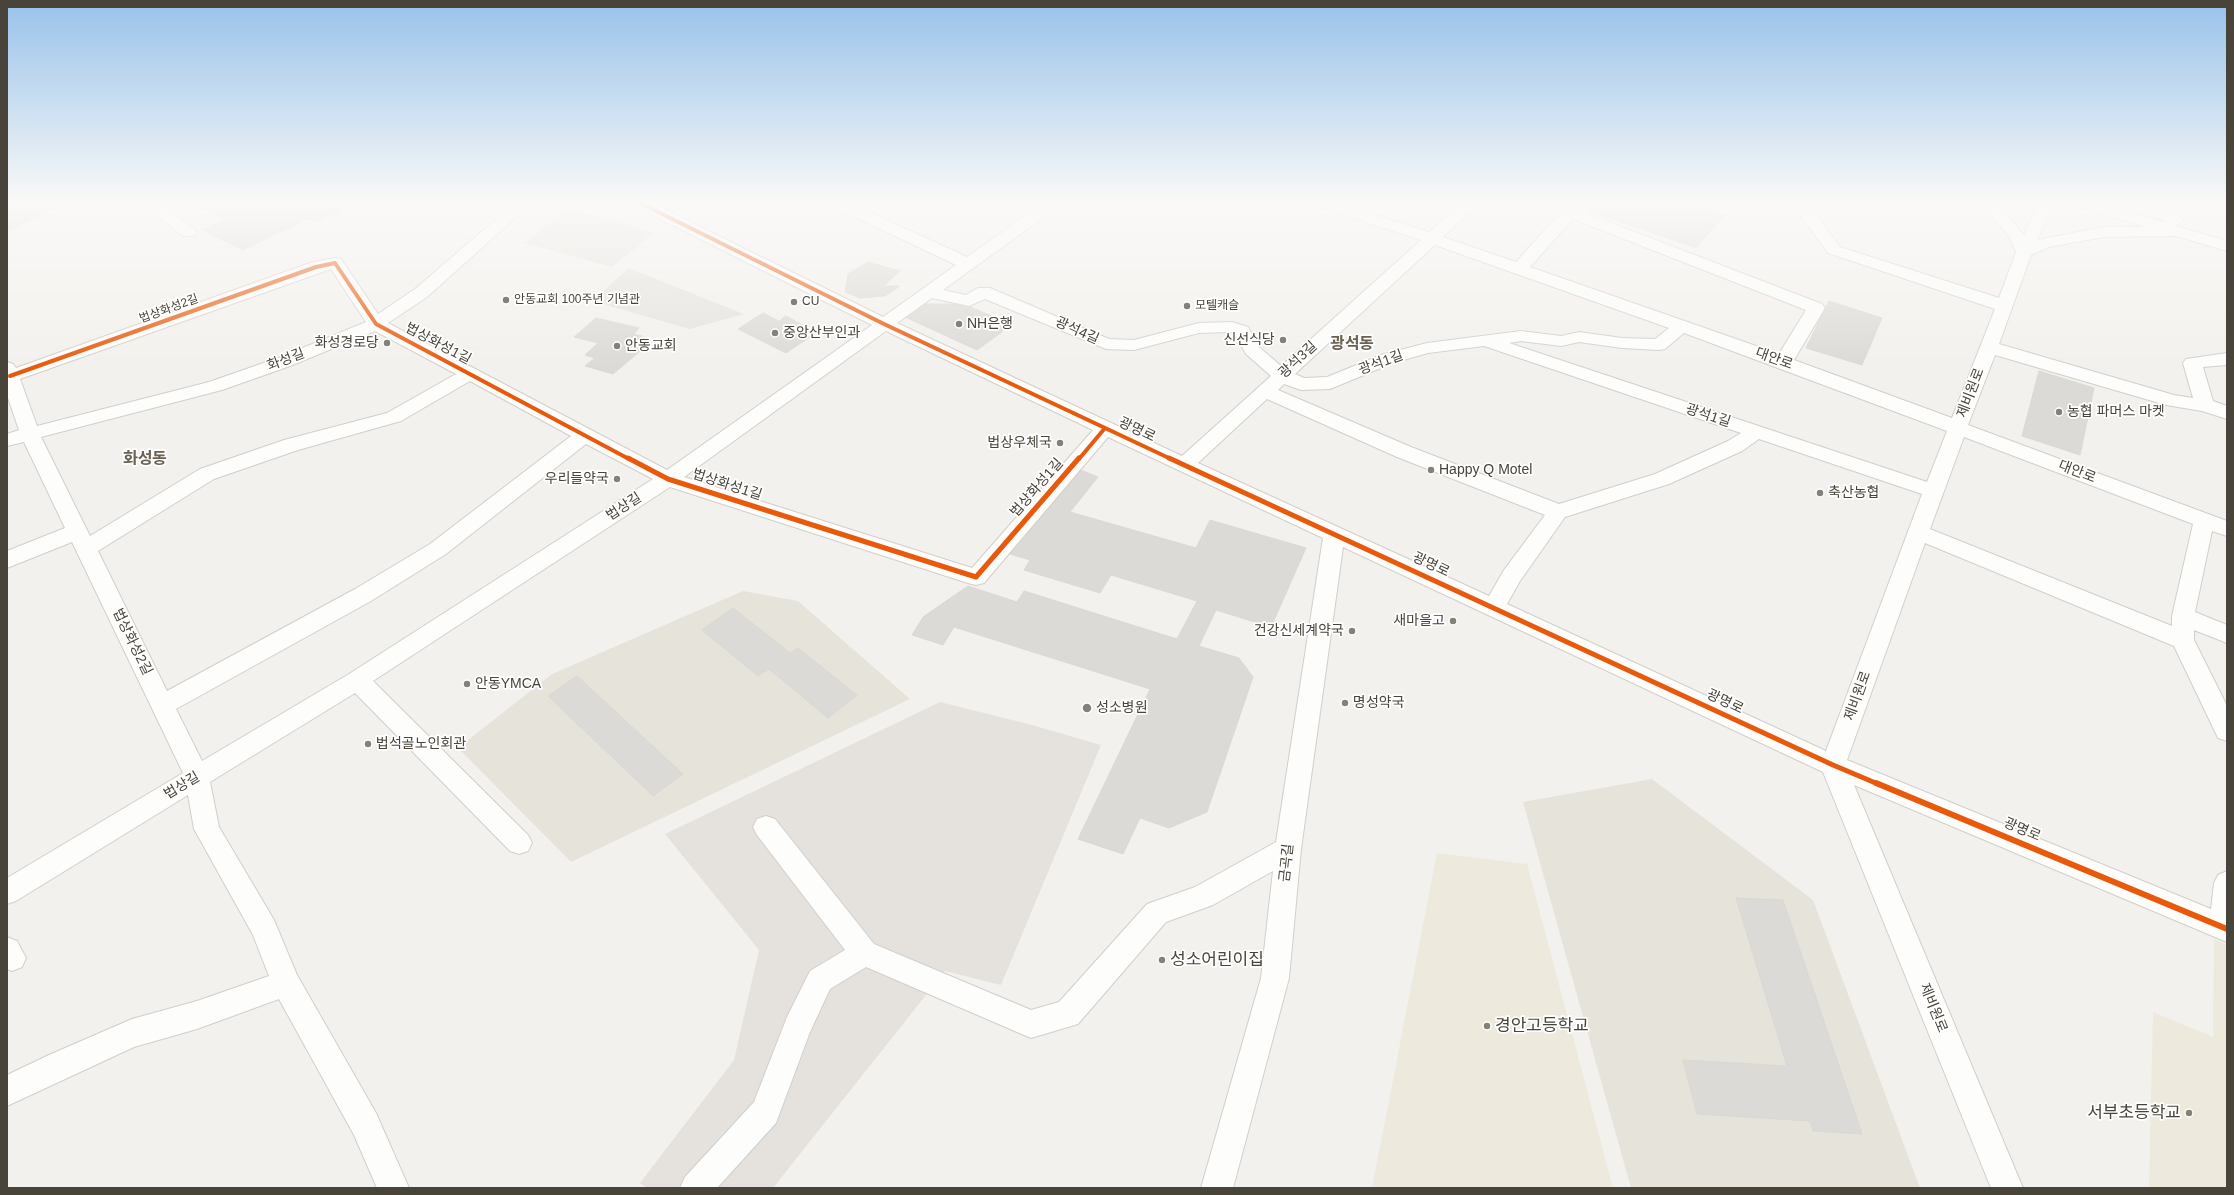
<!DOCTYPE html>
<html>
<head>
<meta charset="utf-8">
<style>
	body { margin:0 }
	#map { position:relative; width:2234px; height:1195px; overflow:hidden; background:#f3f1ed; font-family:Arial,sans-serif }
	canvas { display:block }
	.frame { position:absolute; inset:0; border:8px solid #494439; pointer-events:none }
</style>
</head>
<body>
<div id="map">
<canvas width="2234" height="1195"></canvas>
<div class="frame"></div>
</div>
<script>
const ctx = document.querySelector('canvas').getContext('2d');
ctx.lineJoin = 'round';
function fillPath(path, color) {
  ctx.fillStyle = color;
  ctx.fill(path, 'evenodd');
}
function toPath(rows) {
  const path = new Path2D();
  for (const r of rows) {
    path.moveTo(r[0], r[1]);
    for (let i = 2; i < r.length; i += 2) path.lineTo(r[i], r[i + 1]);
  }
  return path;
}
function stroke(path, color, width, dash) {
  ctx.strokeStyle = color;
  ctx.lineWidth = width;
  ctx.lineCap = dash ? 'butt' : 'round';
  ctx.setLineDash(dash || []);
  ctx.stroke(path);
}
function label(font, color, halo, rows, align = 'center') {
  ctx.font = font + ' Arial,"Noto Sans KR",sans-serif';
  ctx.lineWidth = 3.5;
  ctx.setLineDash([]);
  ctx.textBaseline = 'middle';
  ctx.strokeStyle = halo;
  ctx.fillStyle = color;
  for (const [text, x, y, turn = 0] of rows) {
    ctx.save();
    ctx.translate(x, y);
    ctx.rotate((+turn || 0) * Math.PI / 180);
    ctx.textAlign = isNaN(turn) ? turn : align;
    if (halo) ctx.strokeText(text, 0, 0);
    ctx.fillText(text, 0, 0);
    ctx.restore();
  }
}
const residential = toPath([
	[743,591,798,601,910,699,571,862,458,748,552,674],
	[1652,779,1813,900,1920,1188,1631,1188,1523,802]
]);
const education = toPath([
	[1437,853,1527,864,1613,1188,1372,1188],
	[2214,939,2227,945,2227,1188,2149,1188,2153,1012,2213,1037]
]);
const parking = toPath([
	[568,208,655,232,612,267,525,243],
	[629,268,744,314,690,329,592,301],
	[940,702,1032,725,1101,745,1001,985,945,971,773,1188,647,1188,640,1183,734,1060,759,950,665,834]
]);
const building = toPath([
	[7,201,38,201,56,208,7,231,7,201],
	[216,201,338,201,350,206,317,222,308,219,243,250,202,230,225,219,201,208,216,201],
	[1597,201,1683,201,1725,215,1696,248,1588,211,1597,201],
	[868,262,900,271,884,286,900,286,885,296,860,298,845,292,848,274,868,262],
	[1829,301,1882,318,1862,365,1806,348,1829,301],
	[924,304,963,304,1004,321,1002,332,977,350,905,317,924,304],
	[763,313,779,321,786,316,803,325,796,330,810,337,786,353,738,329,763,313],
	[596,318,639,328,634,334,642,336,633,344,645,347,613,374,585,366,595,358,585,355,598,343,574,337,596,318],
	[2039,371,2094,388,2080,455,2022,436,2039,371],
	[1078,469,1098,477,1070,512,1196,548,1210,520,1306,548,1271,627,1216,610,1199,646,1239,658,1253,677,1207,812,1169,828,1140,818,1123,854,1078,839,1150,689,954,627,943,645,912,635,923,617,968,586,1017,602,1024,591,1177,639,1197,601,1111,575,1100,593,1024,570,1030,560,1007,553,1078,469],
	[733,608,790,653,798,648,857,695,828,718,769,669,758,676,702,630,733,608],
	[577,676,683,774,653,796,548,696,577,676],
	[1736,898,1783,900,1862,1134,1813,1131,1810,1121,1697,1114,1683,1060,1787,1066,1736,898]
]);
const minor = toPath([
	[149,201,165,201,172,212,195,230,197,233,195,236,183,236,160,218,149,201],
	[517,201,534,201,427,297,388,323,667,470,872,325,630,204,628,201,648,201,883,317,956,265,828,204,826,201,846,201,967,257,1046,201,1064,201,1062,204,943,290,966,295,978,288,990,288,1109,339,1134,340,1199,323,1232,322,1248,327,1259,347,1281,366,1421,240,1310,204,1308,201,1331,201,1429,232,1464,201,1481,201,1443,237,1516,262,1564,209,1570,207,1822,304,1825,308,1794,360,1952,418,1995,309,1828,253,1790,201,1806,201,1840,247,1999,298,2016,252,2008,235,1979,201,1995,201,2024,235,2039,201,2055,201,2037,240,2104,227,2146,227,2072,204,2070,201,2094,201,2166,223,2134,201,2153,201,2181,218,2183,221,2176,226,2227,241,2227,251,2176,236,2104,237,2049,247,2031,255,1999,344,2174,395,2193,398,2183,363,2186,359,2227,353,2227,365,2203,367,2213,401,2227,406,2227,419,2202,411,2166,405,1995,355,1968,425,2227,521,2227,536,2212,531,2195,612,2227,625,2227,643,2194,630,2194,640,2227,706,2227,741,2218,738,2174,646,1925,543,1847,760,2211,909,2214,883,2218,875,2227,871,2227,942,1854,785,2023,1188,1991,1188,1823,772,1343,547,1301,849,1289,978,1233,1188,1201,1188,1261,978,1273,871,1213,905,1166,922,1078,1024,1031,1038,866,967,830,989,810,1032,776,1123,717,1188,680,1188,685,1177,754,1102,787,1017,810,971,845,950,757,835,753,827,757,819,766,816,775,819,874,944,1031,1010,1059,1002,1147,904,1195,887,1276,842,1323,538,1108,437,984,583,976,585,968,583,670,487,373,681,528,835,532,843,528,851,519,854,510,851,355,693,210,782,219,827,274,920,297,975,376,1113,409,1188,377,1188,354,1135,279,999,197,1029,134,1047,7,1106,7,1075,49,1055,132,1019,197,1001,269,976,253,935,194,829,188,795,16,901,7,904,7,878,183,773,72,542,7,568,7,551,65,528,24,442,7,446,7,434,19,430,7,395,7,362,13,364,16,368,310,263,335,258,341,259,378,314,415,289,517,201],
	[1573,219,1806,310,1779,354,1530,267,1573,219],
	[1435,245,1669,328,1655,339,1622,338,1579,332,1561,336,1521,331,1427,343,1381,355,1327,377,1304,378,1295,374,1435,245],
	[331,269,366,322,278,358,209,382,37,426,20,379,331,269],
	[932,298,969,306,985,299,1106,349,1134,350,1199,333,1230,332,1235,334,1246,354,1271,376,1182,456,897,323,932,298],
	[375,331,456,374,387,413,284,440,200,469,90,536,41,437,222,390,290,366,375,331],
	[886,331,1093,430,972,568,684,477,886,331],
	[1684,333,1947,431,1927,482,1509,343,1521,341,1561,346,1579,342,1622,348,1659,350,1665,349,1684,333],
	[1484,346,1741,433,1728,441,1655,474,1559,504,1411,447,1278,390,1284,384,1301,390,1330,389,1393,363,1428,353,1484,346],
	[470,381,571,436,430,544,355,589,167,691,98,551,214,479,298,450,401,421,470,381],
	[1267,399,1397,457,1545,515,1504,570,1489,596,1198,463,1267,399],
	[1964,437,2193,524,2172,616,2172,626,1930,529,1964,437],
	[1759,439,1922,494,1826,751,1507,604,1520,581,1565,517,1669,484,1742,451,1759,439],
	[586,444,653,479,349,674,202,761,176,709,371,601,446,554,586,444],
	[7,937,17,941,26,958,22,967,12,971,7,969,7,937]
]);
const cyclewayFar2 = toPath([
	[636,201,884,324,1171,459],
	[10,376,316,267,335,263,376,324,629,459],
	[1079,459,1105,428]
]);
const cyclewayFar1 = toPath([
	[628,458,668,479,976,577,1079,458],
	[1169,458,1833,765,1878,784]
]);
const cycleway = toPath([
	[1876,783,2227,929]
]);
const markers = [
	[506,300,4,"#848178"],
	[794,302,4,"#848178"],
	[1187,306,4,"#848178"],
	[959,324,4,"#848178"],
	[775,333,4,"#848178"],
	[1283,340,4,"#848178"],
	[387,343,4,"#848178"],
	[617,346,4,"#848178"],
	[2059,412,4,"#848178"],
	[1060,443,4,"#848178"],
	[1431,470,4,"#848178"],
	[617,479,4,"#848178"],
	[1820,493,4,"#848178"],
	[1453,621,4,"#848178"],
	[1352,631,4,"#848178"],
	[467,684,4,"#848178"],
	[1345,703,4,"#848178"],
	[1087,708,5,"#848178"],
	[368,744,4,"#848178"],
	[1162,960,4,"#848178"],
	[1487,1026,4,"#848178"],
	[2189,1113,4,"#848178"]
];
const farPoinames = [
	["안동교회 100주년 기념관",514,300],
	["CU",802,302],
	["모텔캐슬",1195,306]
];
const farStreetnames = [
	["법상화성2길",169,309,-20]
];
const poiNames = [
	["NH은행",967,324],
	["중앙산부인과",783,333],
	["신선식당",1275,340,"right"],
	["화성경로당",379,343,"right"],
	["안동교회",625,346],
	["농협 파머스 마켓",2067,412],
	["법상우체국",1052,443,"right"],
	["Happy Q Motel",1439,470],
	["우리들약국",609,479,"right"],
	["축산농협",1828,493],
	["새마을고",1445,621,"right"],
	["건강신세계약국",1344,631,"right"],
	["안동YMCA",475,684],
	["명성약국",1353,703],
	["성소병원",1096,708],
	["법석골노인회관",376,744]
];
const streetNames = [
	["광석4길",1077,331,24],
	["법상화성1길",438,344,28],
	["대안로",1774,359,20],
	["화성길",286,360,-21],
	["광석3길",1298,360,-43],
	["광석1길",1381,363,-20],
	["제비원로",1971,393,-69],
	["광석1길",1708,416,18],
	["광명로",1137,430,25],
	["대안로",2077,472,21],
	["법상화성1길",727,485,18],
	["법상화성1길",1037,488,-49],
	["법상길",624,507,-33],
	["광명로",1431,565,25],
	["법상화성2길",132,642,64],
	["제비원로",1858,696,-70],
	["광명로",1725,702,25],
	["법상길",182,786,-31],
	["광명로",2022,830,23],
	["금곡길",1287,863,-84],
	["제비원로",1933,1008,68]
];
const quarterNames = [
	["광석동",1352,345],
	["화성동",145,460]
];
const nearPoinames = [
	["성소어린이집",1170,960],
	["경안고등학교",1495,1026],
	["서부초등학교",2181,1113,"right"]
];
fillPath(residential, '#e6e3db');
fillPath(education, '#ede9dd');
fillPath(parking, '#e5e2de');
fillPath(building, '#dcdad6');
stroke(building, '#dbd8d3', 1);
stroke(minor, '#d1cfcb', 2);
fillPath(minor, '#fdfdfc');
stroke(cyclewayFar2, '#e8590c', 4);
stroke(cyclewayFar1, '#e8590c', 5);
stroke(cycleway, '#e8590c', 6);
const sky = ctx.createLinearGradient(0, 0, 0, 368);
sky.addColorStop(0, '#98c2ea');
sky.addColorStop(0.55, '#faf9f7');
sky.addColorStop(1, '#faf9f700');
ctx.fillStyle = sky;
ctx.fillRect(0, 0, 2234, 368);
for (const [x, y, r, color] of markers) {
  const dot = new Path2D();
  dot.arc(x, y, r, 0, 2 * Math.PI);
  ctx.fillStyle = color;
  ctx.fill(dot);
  stroke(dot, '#fff', 1.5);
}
label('12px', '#494439', '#fff', farPoinames, 'left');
label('12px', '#494439', '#fff', farStreetnames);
label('14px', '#494439', '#fff', poiNames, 'left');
label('14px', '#494439', '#fff', streetNames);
label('bold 16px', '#6b6251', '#fff', quarterNames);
label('17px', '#494439', '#fff', nearPoinames, 'left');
</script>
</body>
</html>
